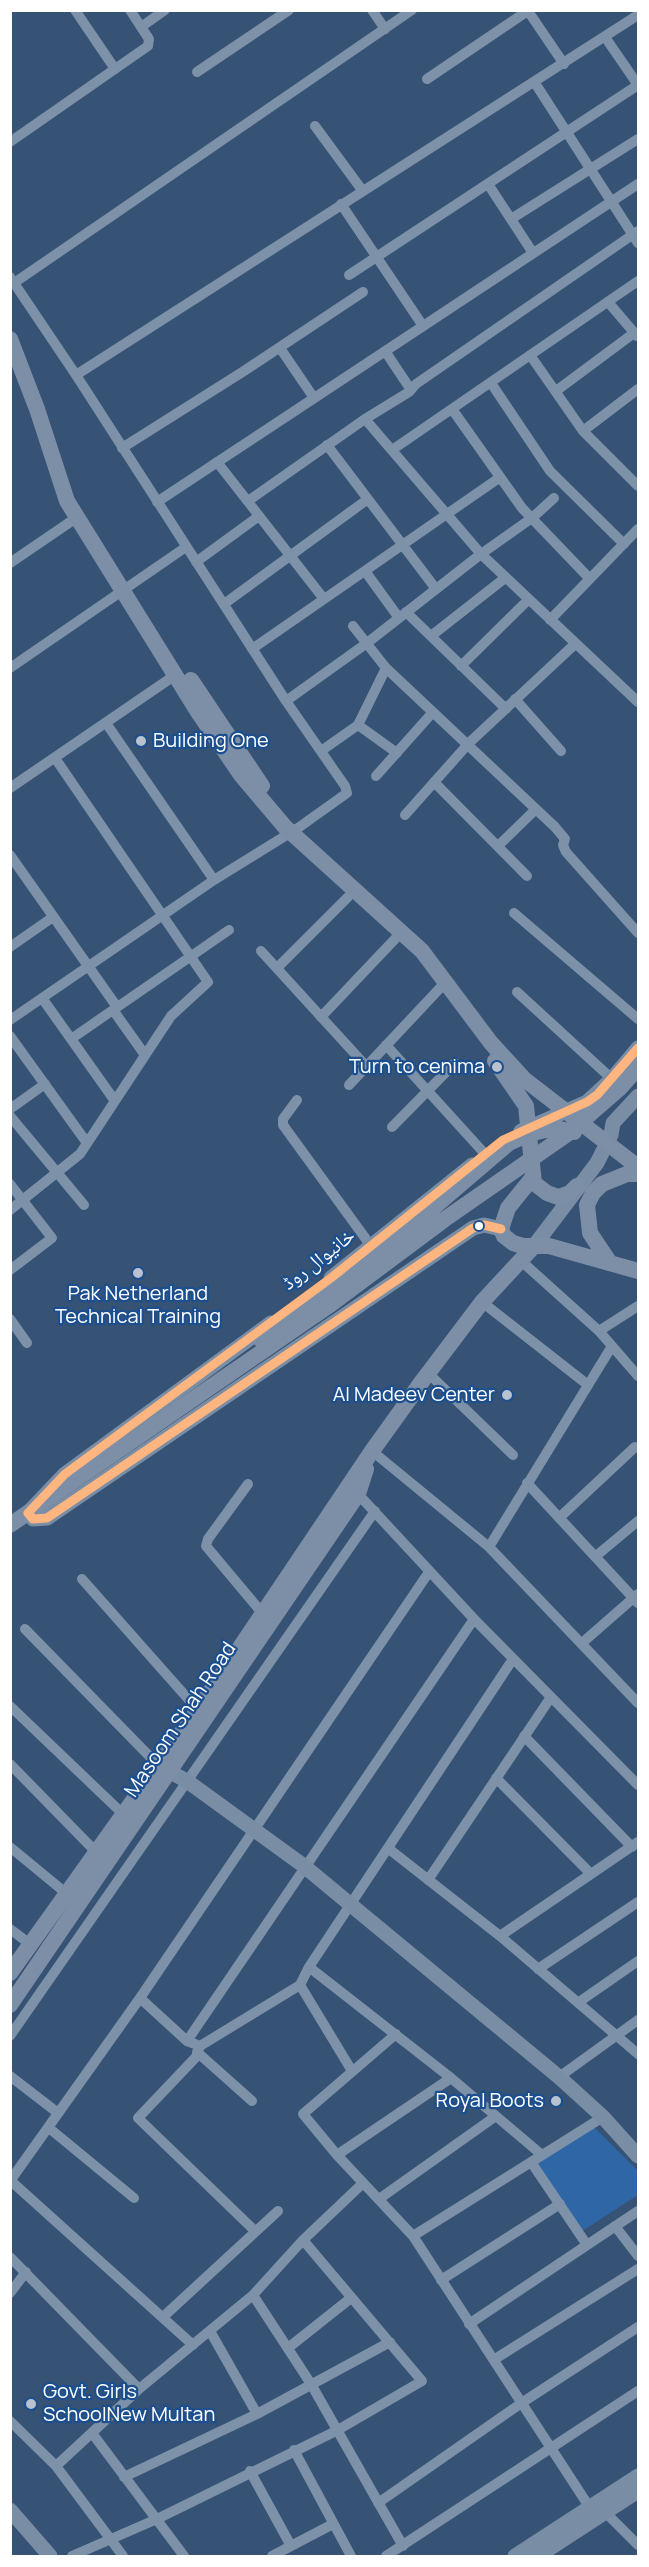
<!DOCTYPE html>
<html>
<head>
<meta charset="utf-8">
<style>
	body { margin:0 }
	#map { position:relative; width:649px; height:2567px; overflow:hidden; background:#365274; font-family:Manrope,sans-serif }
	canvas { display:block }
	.frame { position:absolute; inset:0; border:12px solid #fff; pointer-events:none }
</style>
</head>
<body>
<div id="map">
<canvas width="649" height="2567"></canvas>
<div class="frame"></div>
</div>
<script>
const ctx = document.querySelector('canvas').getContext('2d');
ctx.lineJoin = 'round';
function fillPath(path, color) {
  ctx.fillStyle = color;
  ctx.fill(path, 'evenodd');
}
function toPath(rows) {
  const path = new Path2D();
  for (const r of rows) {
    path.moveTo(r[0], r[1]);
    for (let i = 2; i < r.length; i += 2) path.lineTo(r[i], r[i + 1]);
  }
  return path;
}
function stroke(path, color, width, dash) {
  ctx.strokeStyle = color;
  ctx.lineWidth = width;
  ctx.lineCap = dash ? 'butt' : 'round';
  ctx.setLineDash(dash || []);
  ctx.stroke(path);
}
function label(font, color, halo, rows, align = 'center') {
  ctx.font = font + ' Manrope,"Noto Naskh Arabic",sans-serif';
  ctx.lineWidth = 4.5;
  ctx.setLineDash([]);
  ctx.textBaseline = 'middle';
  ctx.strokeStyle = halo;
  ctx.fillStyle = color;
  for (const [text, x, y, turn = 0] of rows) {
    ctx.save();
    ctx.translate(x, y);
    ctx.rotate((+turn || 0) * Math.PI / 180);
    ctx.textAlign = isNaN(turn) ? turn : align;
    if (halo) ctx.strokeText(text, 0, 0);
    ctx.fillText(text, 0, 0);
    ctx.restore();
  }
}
const green = toPath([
	[592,2125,638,2171,638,2195,576,2235,527,2164]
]);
const street = toPath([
	[75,10,115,69],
	[372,10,385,29],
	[528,11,564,64],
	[141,27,165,10],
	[605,37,638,85],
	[197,72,289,10],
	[427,79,529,10],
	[535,83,638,243],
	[315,126,362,190],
	[10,142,148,46,149,39,130,10],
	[488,184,533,253],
	[341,204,423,326],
	[511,219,638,139],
	[349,275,638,85],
	[10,277,76,375,286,701,345,786,347,793,298,828,214,880,10,1020],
	[14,283,412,10],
	[608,302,637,336],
	[280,348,314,398],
	[385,351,411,390],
	[530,355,583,431,638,486],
	[76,375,638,15],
	[491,383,550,471,624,544],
	[556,391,634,333],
	[452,409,522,508,590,579],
	[365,419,481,554,638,702],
	[583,431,638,389],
	[327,445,436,589],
	[122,448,244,371,363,292],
	[392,450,638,281],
	[217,462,324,599],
	[248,501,365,419,409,392,416,384,638,231],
	[157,502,638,184],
	[196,562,259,516],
	[10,563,76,518],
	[365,571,399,618],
	[224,604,368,499],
	[406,612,506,709],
	[550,620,638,529],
	[353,626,386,668,555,827,565,839,563,845,566,852,638,933],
	[431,636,505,578],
	[252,649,499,478],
	[461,666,528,600],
	[10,668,186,547],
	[515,699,561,751],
	[286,701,367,643,481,554,532,518,554,498],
	[106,723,214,880],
	[358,725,397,753],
	[321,751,358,725,386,668],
	[376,776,433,712],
	[434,782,527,876],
	[10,788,171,678],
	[405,815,469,743,575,644],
	[498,846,536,809],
	[10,855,117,1007],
	[514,913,638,1019],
	[10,947,53,917],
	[261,951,366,1066],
	[277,968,348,897],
	[517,992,612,1079],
	[42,998,115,1101],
	[113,1010,145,1055],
	[321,1017,395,939],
	[10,1036,87,1143],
	[71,1039,229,930],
	[386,1045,485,1154],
	[349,1085,441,987],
	[297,1100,283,1119,283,1125,371,1246],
	[10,1109,45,1084],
	[10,1116,84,1205],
	[392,1127,455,1063],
	[10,1184,52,1238,10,1270],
	[10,1210,80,1154,171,1016,208,982,55,758],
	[519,1259,599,1331,638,1376],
	[482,1302,588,1385],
	[10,1319,27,1343],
	[599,1331,638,1306],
	[428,1373,513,1455],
	[372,1451,489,1547,638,1703],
	[527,1483,638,1603],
	[248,1484,208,1539,206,1546,263,1614],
	[358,1494,474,1619,638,1785],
	[559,1518,635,1447],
	[489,1547,612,1346],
	[596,1556,638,1521],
	[82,1579,198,1710],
	[25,1629,159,1766],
	[582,1643,638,1594],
	[10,1706,124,1815],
	[524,1736,632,1847],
	[10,1764,97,1853],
	[496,1778,591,1874],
	[10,1847,67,1894],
	[389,1849,500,1936,638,2054],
	[428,1880,551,1697],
	[10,1929,30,1944],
	[500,1936,638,1842],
	[309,1967,451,2078,542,2155],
	[538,1969,638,1902],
	[300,1985,352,2071],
	[140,1998,187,2041,200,2046,300,1985,309,1967,513,1659],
	[579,2002,638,1961],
	[396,2034,303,2114,337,2155,413,2236,590,2508],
	[10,2036,375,1511],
	[187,2041,474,1619],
	[200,2046,196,2057,138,2118,254,2230],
	[197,2052,252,2101],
	[10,2076,58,2113],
	[559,2077,638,2020],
	[49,2128,134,2198],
	[337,2155,451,2078],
	[531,2162,587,2245],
	[10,2181,140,1998,429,1572],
	[11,2181,193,2345],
	[379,2199,496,2116],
	[615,2226,638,2256],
	[413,2236,603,2117],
	[10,2257,139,2389],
	[441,2280,560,2204],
	[10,2293,26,2272],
	[253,2295,311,2384,403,2546],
	[163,2317,278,2211],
	[469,2324,638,2211],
	[210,2331,257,2414],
	[288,2348,351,2298],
	[495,2359,638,2269],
	[10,2421,56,2466,123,2556],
	[92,2433,184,2556],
	[294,2450,351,2556],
	[56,2466,139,2389,253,2295,303,2240],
	[250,2471,291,2546,272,2556],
	[124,2477,257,2414,390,2342],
	[378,2503,523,2402,638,2327],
	[606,2513,638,2545],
	[291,2546,333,2524],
	[72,2556,157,2519,336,2431,422,2381,303,2240,363,2183],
	[386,2556,638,2391]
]);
const secondary = toPath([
	[521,1131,587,1102,612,1079,638,1048],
	[534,1246,597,1163,611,1135,613,1123,638,1096],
	[331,1278,472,1165],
	[271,1323,65,1474,28,1513,33,1519,47,1518,473,1228,484,1225,501,1229],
	[159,1766,187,1781,304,1866,351,1905,559,2077,603,2117,638,2156],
	[10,2510,50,2556],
	[515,2556,638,2476],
	[538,2556,638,2491]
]);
const primary = toPath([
	[10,339,37,409,67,501,198,712,241,775,285,827,422,951,491,1043,524,1079,638,1167],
	[191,680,262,786],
	[495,1061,526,1106,534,1183,547,1193,558,1197,570,1193,577,1186],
	[533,1177,508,1208,501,1229,504,1236,513,1243,523,1246,549,1246,638,1271],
	[610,1263,590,1233,587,1205,593,1193,602,1184,627,1174,638,1174],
	[261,1340,405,1232,509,1143,529,1134,545,1130,560,1129,574,1132],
	[10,1525,327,1307,445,1219,566,1135,620,1088,638,1068],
	[10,1973,198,1710,372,1451,423,1380,482,1302,534,1246],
	[10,2005,358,1494,366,1469]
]);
const bus1 = toPath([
	[501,1229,484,1225,473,1228,47,1518,33,1519,28,1513,65,1474,331,1278,503,1140,587,1102,597,1095,638,1048]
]);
const markers = [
	[141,741,6,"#b9c2ce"],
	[497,1067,6,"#b9c2ce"],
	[479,1226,5,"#fff"],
	[138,1273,6,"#b9c2ce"],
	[507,1395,6,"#b9c2ce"],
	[556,2101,6,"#b9c2ce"],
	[31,2404,6,"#b9c2ce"]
];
const poiNames = [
	["Building One",153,741,"left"],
	["Turn to cenima",485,1067],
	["Pak Netherland",138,1294,"center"],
	["Technical Training",138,1317,"center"],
	["Al Madeev Center",495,1395],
	["Royal Boots",544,2101],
	["Govt. Girls",43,2392,"left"],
	["SchoolNew Multan",43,2415,"left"]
];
const streetNames = [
	["خانیوال روڈ",319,1260,-38],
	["Masoom Shah Road",181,1720,-56]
];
fillPath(green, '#2f66a5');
stroke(street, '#7d92a8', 10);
stroke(secondary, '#798da4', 15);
stroke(primary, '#7d8ea7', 16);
stroke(bus1, '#ffb580', 9);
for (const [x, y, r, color] of markers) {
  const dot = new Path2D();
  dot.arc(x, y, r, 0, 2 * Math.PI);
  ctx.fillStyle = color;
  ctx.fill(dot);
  stroke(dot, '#1b4f8f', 2);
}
label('20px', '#fff', '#1b4f8f', poiNames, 'right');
label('20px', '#fff', '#1b4f8f', streetNames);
</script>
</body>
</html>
